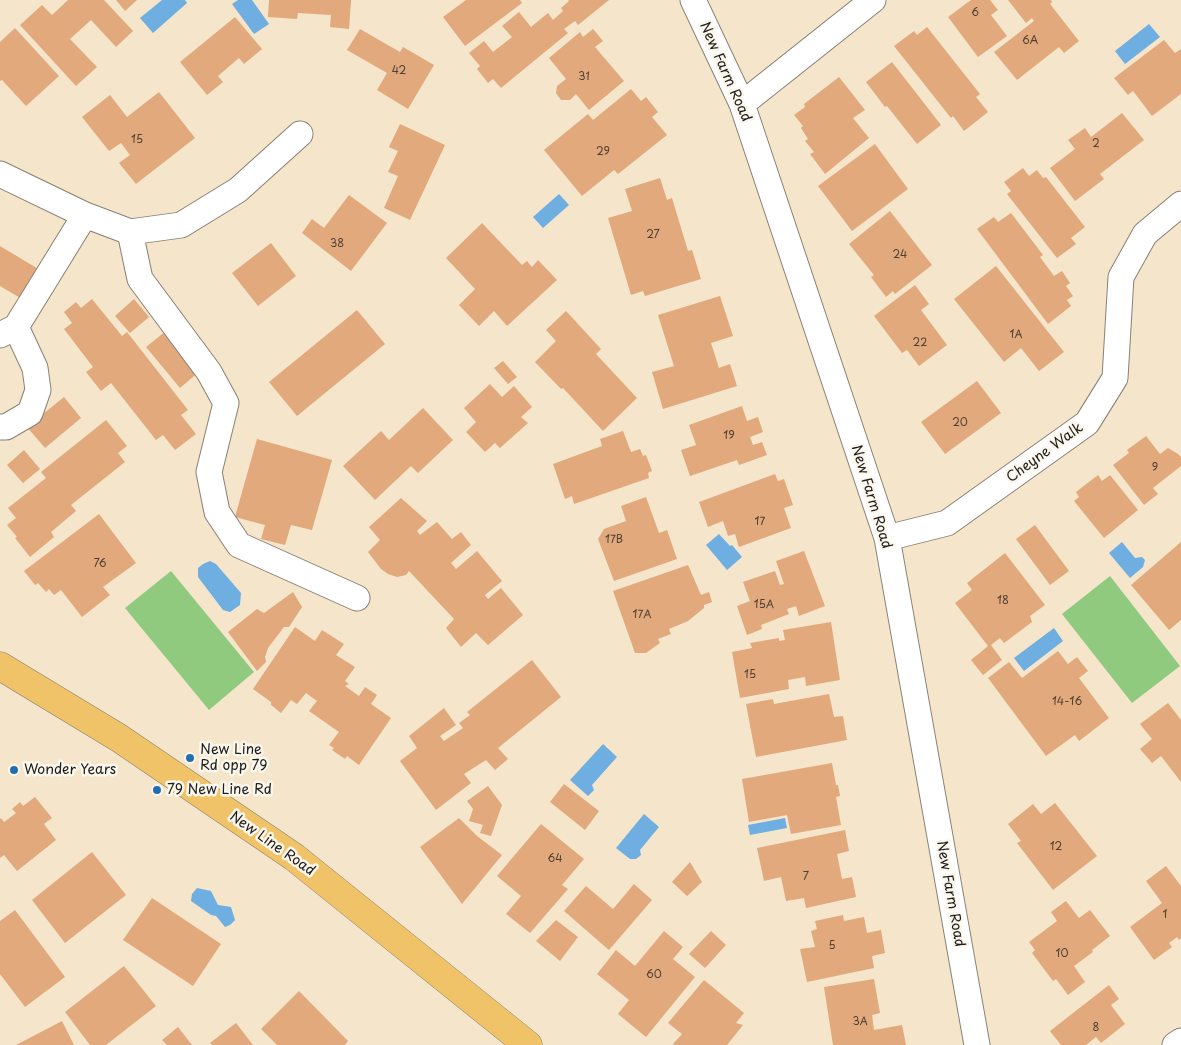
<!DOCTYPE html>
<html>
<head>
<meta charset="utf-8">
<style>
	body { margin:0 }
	canvas { display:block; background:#f4e5cb }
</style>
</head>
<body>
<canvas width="1181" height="1045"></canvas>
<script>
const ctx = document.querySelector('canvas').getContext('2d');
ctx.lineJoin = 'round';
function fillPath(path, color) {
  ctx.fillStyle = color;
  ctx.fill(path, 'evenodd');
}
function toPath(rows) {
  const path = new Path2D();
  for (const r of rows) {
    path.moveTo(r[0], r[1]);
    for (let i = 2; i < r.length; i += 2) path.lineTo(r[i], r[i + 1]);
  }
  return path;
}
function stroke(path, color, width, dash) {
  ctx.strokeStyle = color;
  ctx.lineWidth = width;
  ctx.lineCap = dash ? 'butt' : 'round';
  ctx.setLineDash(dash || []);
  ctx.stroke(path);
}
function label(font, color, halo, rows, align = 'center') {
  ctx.font = font + ' "Playpen Sans",sans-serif';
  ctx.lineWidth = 5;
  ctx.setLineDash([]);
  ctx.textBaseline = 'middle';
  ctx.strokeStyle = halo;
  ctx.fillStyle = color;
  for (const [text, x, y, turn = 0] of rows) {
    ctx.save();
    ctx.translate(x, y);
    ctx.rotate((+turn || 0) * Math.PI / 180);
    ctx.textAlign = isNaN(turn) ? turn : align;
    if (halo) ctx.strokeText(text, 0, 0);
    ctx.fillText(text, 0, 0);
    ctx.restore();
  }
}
const green = toPath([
	[171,571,254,672,209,710,125,608],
	[1110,576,1180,666,1132,703,1062,614]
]);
const water = toPath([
	[162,0,185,0,187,3,153,33,140,18],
	[238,0,252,0,269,24,254,34,232,4],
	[1149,24,1160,37,1125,64,1115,51],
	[559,194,569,205,543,228,533,217],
	[719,534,730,546,732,545,742,557,727,570,706,545],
	[1122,542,1135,558,1142,557,1145,560,1143,567,1130,578,1109,553],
	[210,561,216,564,241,593,240,605,230,612,223,610,198,577,198,568,203,564],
	[1054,628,1063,641,1024,671,1014,658],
	[603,744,617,757,592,785,594,790,588,796,570,780],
	[644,814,659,827,640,850,641,855,636,859,630,859,616,848],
	[785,818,787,828,750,835,748,825],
	[197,888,211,891,218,905,231,907,235,920,230,925,225,927,216,916,211,915,191,901,192,894]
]);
const building = toPath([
	[68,0,104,0,133,31,116,47,91,20,70,39,97,67,76,86,20,25,42,5,52,15],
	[116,0,137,0,125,11],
	[269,0,351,0,349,29,330,27,331,15,298,13,297,19,268,17],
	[466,0,520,0,522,3,465,46,443,17],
	[568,0,609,0,578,25,575,21,564,29,568,33,501,88,493,79,488,83,477,69,480,66,469,53,484,41,493,52,512,37,502,26,519,12,531,27,548,13,553,20,563,11,561,8,569,1],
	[971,0,990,0,998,10,991,15,1007,36,978,57,948,17],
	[1008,0,1051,0,1052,2,1050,4,1079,41,1064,53,1059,47,1017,80,994,52,1034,21,1032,18,1026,23],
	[235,17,262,49,244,64,239,58,218,76,223,82,207,95,180,62],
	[927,27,980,94,976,97,988,112,964,131,953,116,951,118,894,46,914,31,917,35],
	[15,28,59,76,26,106,2,80,0,81,0,42],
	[360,29,400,52,403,47,434,65,408,109,377,90,387,73,347,50],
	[593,29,603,41,595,47,624,81,589,110,576,94,570,100,561,100,556,93,557,86,566,79,549,58,580,32,583,37],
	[1164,40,1175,53,1181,49,1181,94,1152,116,1133,91,1128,95,1114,78],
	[892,62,941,125,917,144,887,106,885,107,866,82],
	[839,77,865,110,853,118,869,138,825,174,810,154,814,152,805,141,808,139,801,128,803,126,794,115,805,107,804,104],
	[631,89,641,101,646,97,658,112,652,117,667,135,618,174,614,170,582,196,544,150,588,114,593,120],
	[159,92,195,138,136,184,119,163,130,155,121,143,109,151,82,117,110,95,127,117],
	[1122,113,1144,140,1100,174,1104,179,1075,201,1050,168,1075,149,1068,140,1085,128,1091,137],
	[400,124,445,145,410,220,384,208,398,176,388,172,398,151,389,147],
	[875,144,908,189,852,231,818,186],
	[1023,168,1029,176,1037,170,1043,178,1046,177,1085,227,1071,238,1076,244,1057,258,1007,194,1011,191,1004,182],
	[660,178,667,200,672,198,688,251,692,250,701,279,645,296,643,291,631,295,608,218,632,211,625,189],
	[349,195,387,223,351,271,302,233,312,219,324,228],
	[890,211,932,265,895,294,893,291,886,297,871,277,874,275,849,244],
	[1011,213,1043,255,1040,257,1054,276,1062,271,1070,283,1066,286,1073,296,1067,300,1071,306,1048,324,977,229,994,217,998,222],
	[482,223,522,265,527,261,532,267,538,260,557,280,507,326,494,311,479,326,459,305,475,289,446,258],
	[271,243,296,276,258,306,232,273],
	[0,246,40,270,22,299,0,286],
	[996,266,1064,352,1039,371,1021,348,1004,362,954,299],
	[915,285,929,304,921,310,947,345,919,366,907,350,902,353,874,316],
	[720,296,733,336,711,343,719,368,730,364,737,386,663,409,652,372,674,366,658,315],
	[92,299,122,336,127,332,188,410,181,415,196,434,175,450,163,435,156,440,111,383,101,391,86,372,93,367,64,329,72,323,64,312,76,302,81,308],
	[134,299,149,317,130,333,115,316],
	[357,310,385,344,297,416,269,382],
	[566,311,601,349,596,354,637,398,603,431,563,388,561,389,535,362,556,341,546,330],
	[166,331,200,371,180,388,146,347],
	[503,361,517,377,508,384,494,368],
	[977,381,1001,413,945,454,921,422],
	[490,384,502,397,514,386,532,407,521,417,528,423,500,448,495,443,485,452,466,432,476,422,464,408],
	[64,397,81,418,45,448,27,427],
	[742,406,747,421,758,417,763,432,750,437,753,445,762,442,767,455,739,465,737,460,690,476,681,450,696,445,689,425],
	[423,408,453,440,418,473,411,466,375,500,343,466,381,431,389,440],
	[106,420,127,446,118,453,125,462,71,505,76,511,51,532,54,537,30,557,15,538,17,537,7,525,16,518,8,508,46,478,41,472],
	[623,431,631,452,640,449,643,456,646,455,652,471,648,473,649,478,574,504,572,496,565,499,553,464,602,446,600,439],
	[1146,436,1160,454,1168,448,1178,454,1181,457,1181,466,1153,488,1158,494,1144,505,1113,465,1129,453,1127,450],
	[257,439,332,460,312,530,291,525,285,545,261,539,265,525,235,517],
	[24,450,40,469,23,483,7,465],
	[775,474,778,481,784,479,793,505,784,508,791,528,739,547,735,534,728,536,723,521,708,527,699,502],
	[1098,475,1102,481,1110,475,1138,510,1104,538,1074,501,1079,497,1076,492],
	[646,497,659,533,667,530,677,559,614,581,598,539,604,529,626,521,621,506],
	[401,498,427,521,417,531,420,535,437,522,452,539,461,532,471,545,451,563,456,569,477,551,502,581,485,595,488,599,501,588,523,615,488,645,476,633,461,647,446,628,454,619,409,571,406,575,397,577,388,574,381,569,368,552,380,540,369,527],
	[99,514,136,563,103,587,110,595,82,617,61,590,54,595,49,589,46,592,38,583,35,585,24,571],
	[1035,525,1069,571,1050,585,1016,539],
	[1181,542,1181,620,1169,630,1131,585],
	[804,551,825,606,799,616,796,606,787,609,789,614,761,625,762,629,747,635,737,606,750,601,743,582,775,571,780,585,784,584,776,561],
	[1005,553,1045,605,1030,616,1032,622,1004,643,1000,638,991,645,1002,660,983,675,971,660,988,646,955,603,972,590,967,583],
	[688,565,701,595,709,592,712,602,704,605,704,608,688,621,669,629,671,634,658,639,660,643,646,653,635,653,613,591],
	[293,592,302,607,289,627,284,627,268,648,265,657,266,662,257,671,228,632,257,609,264,613],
	[831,622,840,680,806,686,805,677,788,680,789,689,740,698,732,652,752,648,750,643,779,638,779,641,785,640,783,630],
	[295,627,315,641,322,630,344,644,336,655,355,667,345,681,349,684,345,686,359,696,365,687,377,695,371,704,391,718,359,765,347,756,345,759,332,750,334,748,329,745,339,732,309,711,317,701,306,693,297,704,291,700,281,713,271,705,271,702,253,689],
	[1058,651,1068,664,1077,657,1088,671,1079,678,1109,718,1079,741,1075,735,1046,756,988,678,1009,662,1022,678],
	[532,660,561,697,498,748,508,759,495,770,486,760,464,774,471,783,436,810,400,761,417,748,409,736,444,708,456,725,440,736,444,741,463,728,459,723,470,715,467,712],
	[829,694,834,717,843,716,847,740,756,757,746,704,773,699,774,704],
	[1168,703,1181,720,1181,782,1161,756,1152,763,1140,749,1152,739,1140,724],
	[832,763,836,785,838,785,840,796,836,797,841,825,791,834,787,815,749,822,742,779],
	[564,784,599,811,585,830,550,802],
	[488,786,502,805,491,836,480,833,483,825,469,821,473,809,467,801],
	[35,797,52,818,44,824,56,840,17,871,4,855,0,858,0,819,1,818,4,822,16,813,12,809,20,802,23,806],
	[1055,803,1097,856,1053,890,1017,843,1021,841,1008,824,1033,804,1041,814],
	[459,818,477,836,502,855,462,904,420,847],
	[541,824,584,859,562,885,568,889,530,933,506,914,521,896,497,876],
	[845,830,849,851,837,854,842,879,852,877,856,897,806,908,804,898,786,901,781,877,764,881,757,848],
	[92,852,126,895,65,943,32,900],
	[690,862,702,882,687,896,672,882],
	[1166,866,1181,886,1181,938,1179,940,1177,937,1169,943,1172,947,1154,960,1130,927,1162,903,1146,881],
	[634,884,652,900,609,950,564,911,586,886,613,909],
	[152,898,221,944,193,986,123,940],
	[1066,901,1079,918,1090,910,1110,936,1092,950,1093,952,1074,966,1085,982,1068,995,1056,979,1053,981,1032,953,1035,950,1029,942,1057,921,1051,912],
	[15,910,65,977,25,1007,0,974,0,921],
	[843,915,844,921,864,917,867,933,881,930,885,953,872,956,874,968,807,982,800,949,815,947,811,931,817,929,815,921],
	[556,920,578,937,560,961,536,941],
	[664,931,683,947,673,959,695,977,646,1037,618,1014,629,1000,597,974,616,950,635,966],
	[711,931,726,945,705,968,689,954],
	[124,966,156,1006,106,1045,90,1045,65,1012],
	[874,979,880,1013,872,1015,874,1030,902,1025,906,1045,833,1045,824,987],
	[704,980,744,1013,736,1023,743,1025,727,1045,674,1045,673,1044,682,1034,668,1023],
	[1109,985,1119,999,1111,1005,1125,1024,1101,1043,1096,1037,1086,1045,1061,1045,1050,1031],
	[299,991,348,1041,345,1045,277,1045,261,1029],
	[62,1021,74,1045,16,1045],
	[236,1023,253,1045,212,1045,210,1043],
	[178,1027,192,1045,167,1045,162,1040]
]);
const minor = toPath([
	[693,0,742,104,887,538,977,1045],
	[742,104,873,0],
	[0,174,85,215,130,232,181,225,238,190,300,134],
	[130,232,140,279,209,372,226,403,209,472,217,512,239,545,357,598],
	[0,335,16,327,85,215],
	[0,427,6,427,30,413,38,390,35,368,16,327],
	[887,538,947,523,1087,423,1115,378,1121,277,1145,234,1181,204],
	[1175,1045,1181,1041]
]);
const major = toPath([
	[0,666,119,738,294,857,528,1045]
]);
const markers = [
	[190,758,5,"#1f6fb2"],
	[14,770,5,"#1f6fb2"],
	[157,790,5,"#1f6fb2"]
];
const numberNames = [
	["6",975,13],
	["6A",1030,41],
	["42",399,71],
	["31",584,77],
	["15",137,140],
	["2",1096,144],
	["29",603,152],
	["27",653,235],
	["38",337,244],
	["24",900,255],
	["1A",1016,335],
	["22",920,343],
	["20",960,423],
	["19",729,436],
	["9",1155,468],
	["17",760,522],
	["17B",614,540],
	["76",100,564],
	["18",1003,601],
	["15A",764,605],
	["17A",642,615],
	["15",750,675],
	["14-16",1067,702],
	["12",1056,847],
	["64",555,859],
	["7",806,877],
	["1",1165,915],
	["5",832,946],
	["10",1062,954],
	["60",654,975],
	["3A",860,1022],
	["8",1096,1028]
];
const streetNames = [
	["New Farm Road",725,72,66],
	["Cheyne Walk",1045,453,-36],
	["New Farm Road",871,497,73],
	["New Line Road",272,844,35],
	["New Farm Road",950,894,80]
];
const poiNames = [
	["New Line",200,750],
	["Rd opp 79",200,766],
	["Wonder Years",24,770],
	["79 New Line Rd",167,790]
];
fillPath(green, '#8fca7f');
fillPath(water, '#6eaee1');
fillPath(building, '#e2a97c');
stroke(minor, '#888074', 27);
stroke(major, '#888074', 29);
stroke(minor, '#fff', 25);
stroke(major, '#f1c369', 28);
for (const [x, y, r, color] of markers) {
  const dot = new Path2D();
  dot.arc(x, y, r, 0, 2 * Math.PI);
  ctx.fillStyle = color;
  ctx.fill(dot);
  stroke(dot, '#fbf7ec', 2);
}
label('11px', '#4e3f34', null, numberNames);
label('14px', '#1c1c1c', '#fbf7ec', streetNames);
label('14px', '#1c1c1c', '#fbf7ec', poiNames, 'left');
</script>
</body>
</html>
